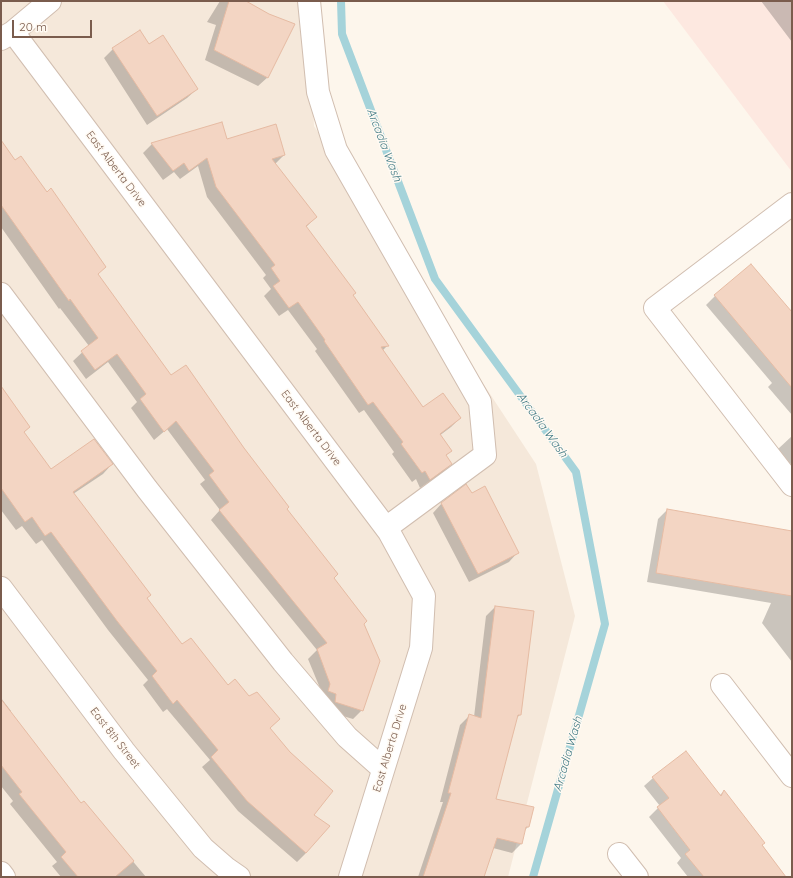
<!DOCTYPE html>
<html>
<head>
<meta charset="utf-8">
<style>
	body { margin:0 }
	#map { position:relative; width:793px; height:878px; overflow:hidden; background:#fdf6ec; font-family:Quicksand,sans-serif }
	canvas { display:block }
	.frame { position:absolute; inset:0; border:2px solid #7a5c4d; pointer-events:none }
	.scale { position:absolute; left:12px; top:20px; width:80px; height:18px; box-sizing:border-box; border:2px solid #7a5c4d; border-top:0; padding-left:5px; font-size:12px; line-height:14px; white-space:nowrap; color:#7a5c4d; -webkit-text-stroke:3px #fffaf3; paint-order:stroke }
</style>
</head>
<body>
<div id="map">
<canvas width="793" height="878"></canvas>
<div class="frame"></div>
<div class="scale">20 m</div>
</div>
<script>
const ctx = document.querySelector('canvas').getContext('2d');
ctx.lineJoin = 'round';
function fillPath(path, color) {
  ctx.fillStyle = color;
  ctx.fill(path, 'evenodd');
}
function toPath(rows) {
  const path = new Path2D();
  for (const r of rows) {
    path.moveTo(r[0], r[1]);
    for (let i = 2; i < r.length; i += 2) path.lineTo(r[i], r[i + 1]);
  }
  return path;
}
function stroke(path, color, width, dash) {
  ctx.strokeStyle = color;
  ctx.lineWidth = width;
  ctx.lineCap = dash ? 'butt' : 'round';
  ctx.setLineDash(dash || []);
  ctx.stroke(path);
}
function label(font, color, halo, rows, align = 'center') {
  ctx.font = font + ' Quicksand,sans-serif';
  ctx.lineWidth = 3;
  ctx.setLineDash([]);
  ctx.textBaseline = 'middle';
  ctx.strokeStyle = halo;
  ctx.fillStyle = color;
  for (const [text, x, y, turn = 0] of rows) {
    ctx.save();
    ctx.translate(x, y);
    ctx.rotate((+turn || 0) * Math.PI / 180);
    ctx.textAlign = isNaN(turn) ? turn : align;
    if (halo) ctx.strokeText(text, 0, 0);
    ctx.fillText(text, 0, 0);
    ctx.restore();
  }
}
const residential = toPath([
	[1,1,308,1,314,126,536,464,575,616,508,877,1,877]
]);
const commercial = toPath([
	[663,1,792,1,792,172]
]);
const shadow = toPath([
	[220,1,244,1,268,77,258,86,205,60,216,25,207,22],
	[761,1,792,1,792,42],
	[149,45,197,89,187,98,147,125,104,58,113,49],
	[226,140,284,155,275,164,316,217,306,227,387,346,382,351,423,408,460,418,451,427,439,436,451,451,445,456,451,464,442,473,420,488,416,479,412,482,392,454,394,452,364,410,359,413,315,351,317,349,288,310,279,316,264,296,271,289,263,278,266,275,207,197,198,166,180,179,174,172,163,180,143,153,152,144],
	[1,142,171,377,286,509,363,624,362,710,353,719,326,711,322,693,308,659,317,650,211,520,220,510,200,484,205,480,167,429,154,440,131,408,137,402,108,362,86,379,73,361,89,346,60,308,59,309,1,227],
	[715,296,792,314,792,415,768,387,772,383,706,305],
	[1,389,29,427,23,433,50,470,112,464,103,474,73,494,146,599,182,646,228,686,249,697,279,719,269,729,312,815,306,853,297,862,238,811,202,767,210,760,167,709,163,712,143,685,148,680,108,630,42,540,36,544,22,526,16,530,1,510],
	[792,436,792,463,790,464,778,449],
	[442,503,518,552,509,562,469,582,433,513],
	[667,510,792,556,792,662,762,623,771,603,647,582,658,519],
	[495,607,520,715,515,719,495,799,528,827,524,831,521,844,512,853,493,848,483,877,418,877,443,802,440,802,460,725,469,716,474,717,486,616],
	[1,698,11,711,9,712,81,805,84,803,146,877,61,877,52,866,57,862,10,804,13,801,1,786],
	[653,778,720,795,724,791,785,877,688,877,677,863,681,858,649,817,660,806,644,786]
]);
const stream = toPath([
	[341,1,342,34,435,279,576,472,605,624,533,877]
]);
const building = toPath([
	[229,1,246,1,269,14,295,24,268,78,214,50,229,1],
	[140,30,149,44,163,35,198,89,157,116,112,48,140,30],
	[222,122,227,139,276,124,285,155,272,159,317,217,306,226,356,293,353,295,389,346,381,347,423,407,443,393,461,418,440,434,452,451,446,455,452,464,430,480,425,471,422,473,401,444,403,442,373,402,368,405,324,341,325,340,298,302,289,308,273,286,280,281,271,268,275,265,216,187,207,158,189,171,184,163,173,171,151,143,222,122],
	[1,140,15,160,21,156,47,192,51,188,106,267,98,274,171,375,186,365,244,448,289,507,287,509,338,574,334,578,367,621,364,624,380,661,363,711,335,702,336,694,328,691,330,684,317,649,327,643,219,510,229,502,209,475,214,471,176,421,164,432,140,399,146,394,117,354,95,370,81,351,98,338,70,299,69,301,1,205,1,140],
	[751,264,792,312,792,388,714,295,751,264],
	[1,386,30,427,24,432,51,469,94,439,113,464,73,492,151,595,147,598,182,644,191,638,228,685,235,679,249,696,257,692,280,719,270,728,290,752,333,791,314,815,330,826,306,853,247,801,211,757,218,750,177,700,173,704,152,676,157,671,117,621,51,532,45,536,32,517,25,522,1,488,1,386],
	[466,484,472,493,485,486,519,553,478,574,441,503,466,484],
	[667,509,792,531,792,596,656,573,667,509],
	[495,606,534,611,521,715,518,715,496,799,534,807,529,827,526,827,522,844,497,838,484,877,423,877,451,793,448,793,469,714,481,718,495,606],
	[1,699,81,803,84,801,134,861,115,877,78,877,61,857,66,852,19,794,22,792,1,765,1,699],
	[686,751,721,796,724,790,765,843,762,845,786,877,704,877,685,854,690,850,657,807,669,798,652,777,686,751]
]);
const minor = toPath([
	[309,1,318,92,336,150,480,402,485,455,386,528],
	[13,32,389,532,424,596,421,648,350,877],
	[1,39,13,32,50,1],
	[792,204,655,308,792,485],
	[1,294,147,489,283,662,347,737,383,769],
	[1,588,124,751,203,848,226,868,239,877],
	[722,685,792,776],
	[619,854,637,877],
	[1,873,4,877]
]);
const streetNames = [
	["East Alberta Drive",116,169,53],
	["East Alberta Drive",311,428,53],
	["East 8th Street",115,738,52],
	["East Alberta Drive",390,748,-73]
];
const waterNames = [
	["Arcadia Wash",384,145,69],
	["Arcadia Wash",542,425,54],
	["Arcadia Wash",568,754,-74]
];
fillPath(residential, '#f5e8da');
fillPath(commercial, '#fde8e0');
fillPath(shadow, '#0003');
stroke(stream, '#a5d3da', 8);
fillPath(building, '#f3d5c3');
stroke(building, '#e6bba3', 1);
stroke(minor, '#d1beb0', 24);
stroke(minor, '#fff', 22);
label('11px', '#7a5c4d', '#fffaf3', streetNames);
label('italic 12px', '#437c86', '#fffaf3', waterNames);
</script>
</body>
</html>
